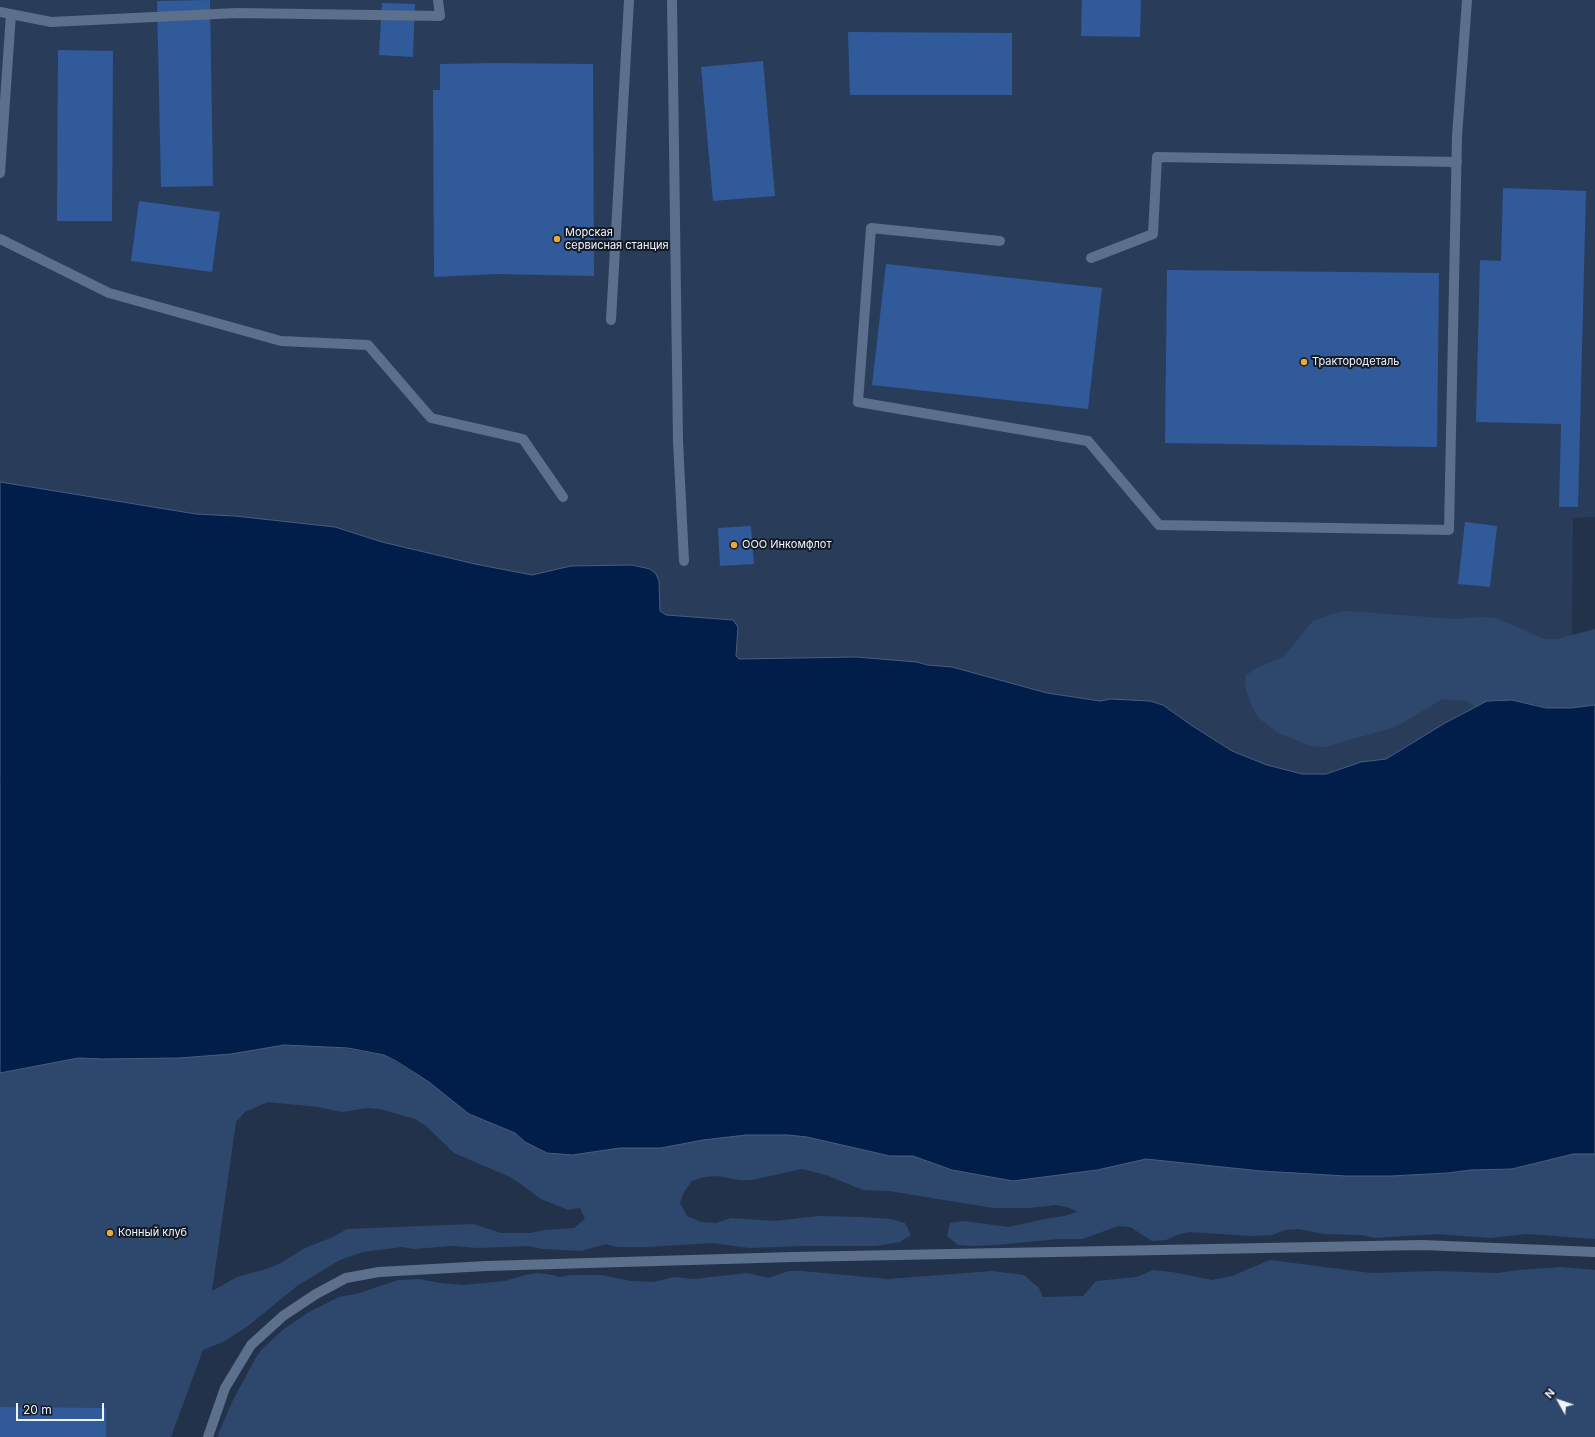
<!DOCTYPE html>
<html>
<head>
<meta charset="utf-8">
<style>
	body { margin:0 }
	#map { position:relative; width:1595px; height:1437px; overflow:hidden; background:#22324b; font-family:Inter,sans-serif }
	canvas { display:block }
	.north { position:absolute; left:1539px; top:1381px; width:40px; height:40px; -webkit-text-stroke:3px #131a25; paint-order:stroke; rotate:310deg; font-size:11px; font-weight:700; line-height:16px; text-align:center; color:#eef5ff }
	.north::after { content:''; display:block; margin:auto; width:14px; height:18px; background:#eef5ff; clip-path:polygon(50% 0,100% 100%,50% 72%,0 100%) }
	.scale { position:absolute; left:16px; top:1403px; width:88px; height:18px; box-sizing:border-box; border:2px solid #eef5ff; border-top:0; padding-left:5px; font-size:12px; line-height:14px; white-space:nowrap; color:#eef5ff; -webkit-text-stroke:3px #131a25; paint-order:stroke }
</style>
</head>
<body>
<div id="map">
<canvas width="1595" height="1437"></canvas>
<div class="north">N</div>
<div class="scale">20 m</div>
</div>
<script>
const ctx = document.querySelector('canvas').getContext('2d');
ctx.lineJoin = 'round';
function fillPath(path, color) {
  ctx.fillStyle = color;
  ctx.fill(path, 'evenodd');
}
function toPath(rows) {
  const path = new Path2D();
  for (const r of rows) {
    path.moveTo(r[0], r[1]);
    for (let i = 2; i < r.length; i += 2) path.lineTo(r[i], r[i + 1]);
  }
  return path;
}
function stroke(path, color, width, dash) {
  ctx.strokeStyle = color;
  ctx.lineWidth = width;
  ctx.lineCap = dash ? 'butt' : 'round';
  ctx.setLineDash(dash || []);
  ctx.stroke(path);
}
function label(font, color, halo, rows, align = 'center') {
  ctx.font = font + ' Inter,sans-serif';
  ctx.lineWidth = 4;
  ctx.setLineDash([]);
  ctx.textBaseline = 'middle';
  ctx.strokeStyle = halo;
  ctx.fillStyle = color;
  for (const [text, x, y, turn = 0] of rows) {
    ctx.save();
    ctx.translate(x, y);
    ctx.rotate((+turn || 0) * Math.PI / 180);
    ctx.textAlign = isNaN(turn) ? turn : align;
    if (halo) ctx.strokeText(text, 0, 0);
    ctx.fillText(text, 0, 0);
    ctx.restore();
  }
}
const built = toPath([
	[0,0,1595,0,1595,517,1573,518,1571,708,1466,713,1445,723,1386,759,1361,762,1326,774,1302,774,1267,765,1232,751,1191,725,1163,705,1150,701,1112,699,1100,701,1047,693,952,667,927,665,917,662,856,657,739,659,736,656,738,627,733,620,666,615,660,611,659,581,656,574,650,569,632,565,571,566,532,575,475,564,382,542,335,527,235,516,196,514,0,482]
]);
const green = toPath([
	[1348,611,1455,619,1482,617,1496,618,1544,639,1557,639,1595,629,1595,705,1571,708,1546,708,1535,704,1487,701,1476,707,1466,701,1443,699,1395,727,1325,747,1311,746,1278,733,1260,719,1253,709,1245,687,1246,675,1257,668,1283,657,1313,621,1335,613],
	[284,1045,335,1047,384,1055,429,1082,469,1114,515,1133,525,1142,547,1153,572,1155,620,1148,661,1148,703,1140,746,1135,788,1135,807,1137,890,1156,913,1156,952,1170,1013,1181,1097,1170,1146,1159,1261,1171,1346,1176,1391,1176,1448,1173,1470,1170,1512,1169,1573,1154,1595,1154,1595,1239,1526,1234,1490,1238,1437,1234,1375,1238,1361,1235,1324,1234,1299,1229,1285,1230,1272,1235,1251,1236,1189,1232,1177,1235,1166,1240,1152,1241,1130,1227,1118,1226,1083,1239,1059,1239,996,1245,971,1246,958,1245,947,1236,950,1223,965,1221,1008,1227,1050,1218,1064,1216,1078,1212,1067,1207,1055,1205,1030,1208,993,1208,889,1191,863,1190,826,1175,802,1169,752,1180,740,1180,716,1176,704,1177,692,1181,684,1192,680,1203,687,1216,701,1222,716,1223,731,1218,774,1221,819,1216,862,1217,891,1219,905,1223,911,1235,900,1242,876,1246,801,1246,749,1248,712,1243,647,1247,617,1247,606,1244,581,1251,542,1249,529,1246,478,1248,452,1246,414,1249,402,1247,363,1252,340,1260,297,1286,248,1326,225,1341,203,1350,171,1437,0,1437,0,1073,78,1058,103,1059,179,1058,231,1054],
	[268,1102,318,1107,342,1112,367,1108,380,1109,415,1119,426,1126,454,1153,510,1177,521,1184,541,1199,568,1210,580,1208,585,1219,574,1228,545,1230,530,1233,501,1233,473,1224,347,1229,333,1237,305,1248,279,1264,266,1269,237,1277,212,1291,236,1122,245,1112],
	[1270,1260,1371,1273,1437,1271,1498,1273,1518,1270,1561,1267,1595,1270,1595,1437,217,1437,232,1402,255,1359,261,1350,284,1329,309,1312,339,1297,360,1293,398,1280,419,1279,440,1283,463,1285,505,1281,525,1275,536,1273,547,1274,560,1277,570,1275,601,1275,631,1281,653,1282,674,1277,694,1279,747,1273,768,1278,789,1271,802,1271,888,1279,992,1271,1024,1275,1039,1288,1043,1297,1083,1296,1096,1281,1137,1277,1153,1270,1172,1272,1212,1280,1232,1276]
]);
const water = toPath([
	[0,482,196,514,235,516,335,527,382,542,475,564,532,575,571,566,632,565,650,569,656,574,659,581,660,611,666,615,733,620,738,627,736,656,739,659,856,657,917,662,927,665,952,667,1047,693,1100,701,1111,699,1150,701,1163,705,1191,725,1232,751,1267,765,1302,774,1326,774,1361,762,1386,759,1445,723,1487,701,1512,700,1546,708,1571,708,1595,705,1595,1154,1573,1154,1512,1169,1470,1170,1448,1173,1391,1176,1346,1176,1261,1171,1146,1159,1097,1170,1013,1181,952,1170,913,1156,890,1156,807,1137,788,1135,746,1135,703,1140,661,1148,620,1148,572,1155,547,1153,525,1142,515,1133,469,1114,429,1082,396,1061,384,1055,348,1048,284,1045,231,1054,179,1058,103,1059,78,1058,0,1073,0,482]
]);
const building = toPath([
	[210,0,213,186,161,187,157,1],
	[1082,0,1141,0,1140,37,1081,36],
	[382,3,415,4,413,57,379,55],
	[848,32,1012,33,1012,95,850,95],
	[58,50,113,51,112,221,57,221],
	[763,61,775,196,713,201,701,67],
	[494,63,593,64,594,276,497,274,434,277,433,90,440,90,440,64],
	[1503,188,1586,191,1578,507,1559,507,1561,424,1476,422,1480,260,1501,261],
	[139,201,220,212,212,272,131,261],
	[886,264,1102,288,1088,409,872,385],
	[1167,270,1439,273,1437,447,1165,443],
	[1465,522,1497,526,1490,587,1458,584],
	[751,526,754,564,720,566,718,528],
	[0,1407,106,1408,106,1437,0,1437]
]);
const lane = toPath([
	[672,0,678,441,684,561],
	[0,12,51,22,237,13,440,16,438,0],
	[0,173,11,14],
	[0,239,109,293,281,341,368,345,431,418,523,439,563,497],
	[1000,241,871,228,858,402,1088,441,1159,525,1449,530,1457,136,1467,0],
	[1091,258,1153,234,1157,157,1457,162],
	[611,320,629,0]
]);
const street = toPath([
	[208,1437,225,1388,251,1345,283,1316,316,1294,346,1278,379,1272,486,1266,793,1257,1422,1245,1595,1252]
]);
const markers = [
	[557,239,4,"#e9ab38"],
	[1304,362,4,"#e9ab38"],
	[734,545,4,"#e9ab38"],
	[110,1233,4,"#e9ab38"]
];
const poiNames = [
	["Морская",565,233],
	["сервисная станция",565,246],
	["Трактородеталь",1312,362],
	["ООО Инкомфлот",742,545],
	["Конный клуб",118,1233]
];
fillPath(built, '#293d5a');
fillPath(green, '#2e486d');
fillPath(water, '#011e4a');
stroke(water, '#485e80', 1);
fillPath(building, '#305a99');
stroke(lane, '#5c6f8b', 10);
stroke(street, '#5c6f8b', 10);
for (const [x, y, r, color] of markers) {
  const dot = new Path2D();
  dot.arc(x, y, r, 0, 2 * Math.PI);
  ctx.fillStyle = color;
  ctx.fill(dot);
  stroke(dot, '#131a25', 1.5);
}
label('11px', '#eef5ff', '#131a25', poiNames, 'left');
</script>
</body>
</html>
